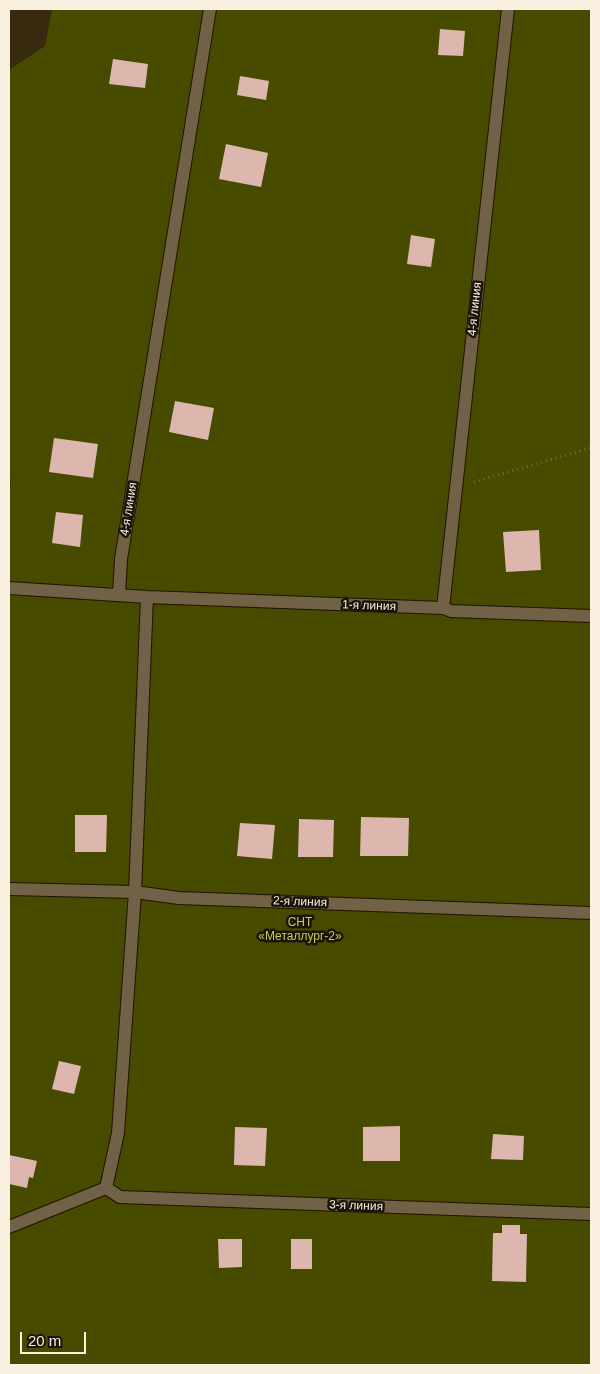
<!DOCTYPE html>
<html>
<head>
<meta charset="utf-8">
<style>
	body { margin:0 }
	#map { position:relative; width:600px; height:1374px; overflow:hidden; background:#382a0f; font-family:Arial,sans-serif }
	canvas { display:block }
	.frame { position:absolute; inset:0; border:10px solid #f9f0e0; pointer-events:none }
	.scale { position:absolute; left:20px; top:1332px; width:66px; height:22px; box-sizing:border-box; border:2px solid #f9f0e0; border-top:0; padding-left:6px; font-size:15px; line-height:18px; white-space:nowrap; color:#f9f0e0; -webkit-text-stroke:4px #1a1408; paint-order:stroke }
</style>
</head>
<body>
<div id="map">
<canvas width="600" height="1374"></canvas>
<div class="frame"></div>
<div class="scale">20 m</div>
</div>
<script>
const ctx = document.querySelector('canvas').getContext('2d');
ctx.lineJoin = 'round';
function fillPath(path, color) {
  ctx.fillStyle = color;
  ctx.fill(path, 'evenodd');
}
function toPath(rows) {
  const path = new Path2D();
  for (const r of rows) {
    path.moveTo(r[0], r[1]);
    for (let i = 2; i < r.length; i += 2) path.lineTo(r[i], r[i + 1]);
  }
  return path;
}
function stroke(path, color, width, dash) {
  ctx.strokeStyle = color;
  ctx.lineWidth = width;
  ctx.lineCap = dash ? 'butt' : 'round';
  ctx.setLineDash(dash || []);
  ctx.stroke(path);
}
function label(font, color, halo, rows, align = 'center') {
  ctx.font = font + ' Arial,sans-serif';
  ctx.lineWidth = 5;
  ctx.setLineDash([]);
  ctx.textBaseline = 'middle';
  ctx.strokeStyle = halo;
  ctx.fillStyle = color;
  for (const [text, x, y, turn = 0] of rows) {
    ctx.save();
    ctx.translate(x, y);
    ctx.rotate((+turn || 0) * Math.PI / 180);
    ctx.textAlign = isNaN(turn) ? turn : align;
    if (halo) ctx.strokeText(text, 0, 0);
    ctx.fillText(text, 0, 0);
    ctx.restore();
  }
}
const green = toPath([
	[52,9,591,9,591,1365,9,1365,9,494,11,481,9,477,9,70,45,46]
]);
const building = toPath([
	[440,29,465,31,463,56,438,55],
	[113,59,148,64,145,88,109,84],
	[240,76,269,81,266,100,237,95],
	[226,144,268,153,261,187,219,179],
	[411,235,435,239,431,267,407,264],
	[175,401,214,408,208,440,169,432],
	[54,438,98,444,93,478,49,472],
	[56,512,83,515,80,547,52,543],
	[539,530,541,570,506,572,503,532],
	[75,815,107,815,106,852,75,852],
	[361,817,409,818,408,856,360,856],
	[299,819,334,820,333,857,298,857],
	[240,823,275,825,272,859,237,856],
	[59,1061,81,1066,74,1094,52,1089],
	[400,1126,400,1161,363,1161,363,1127],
	[235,1127,267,1128,265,1166,234,1165],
	[493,1134,524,1136,523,1160,491,1159],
	[9,1155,37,1161,33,1178,29,1177,27,1188,9,1184],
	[502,1225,520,1225,520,1234,527,1234,526,1282,492,1281,493,1233,502,1233],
	[218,1239,242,1239,242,1267,219,1268],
	[291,1239,312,1239,312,1269,291,1269]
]);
const path = toPath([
	[474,482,591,448]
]);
const service = toPath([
	[9,588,147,597,443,608,451,611,591,616],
	[119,595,121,559,210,9],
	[147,597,135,892,118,1133,106,1188,120,1197,591,1214],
	[443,608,508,9],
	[9,889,135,892,179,898,591,913],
	[9,1227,106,1188]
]);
const streetNames = [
	["4-я линия",475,309,-84],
	["4-я линия",129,509,-81],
	["1-я линия",369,606,2],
	["2-я линия",300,902,2],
	["3-я линия",356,1206,2]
];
const parkNames = [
	["СНТ",300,923],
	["«Металлург-2»",300,937]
];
fillPath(green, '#464b00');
fillPath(building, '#ddb7ae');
stroke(service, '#1f1200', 14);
stroke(path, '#746850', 3, [1, 4]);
stroke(service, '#716146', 12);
label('12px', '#f9f0e0', '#1a1408', streetNames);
label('12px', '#c6d055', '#1a1408', parkNames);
</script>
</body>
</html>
